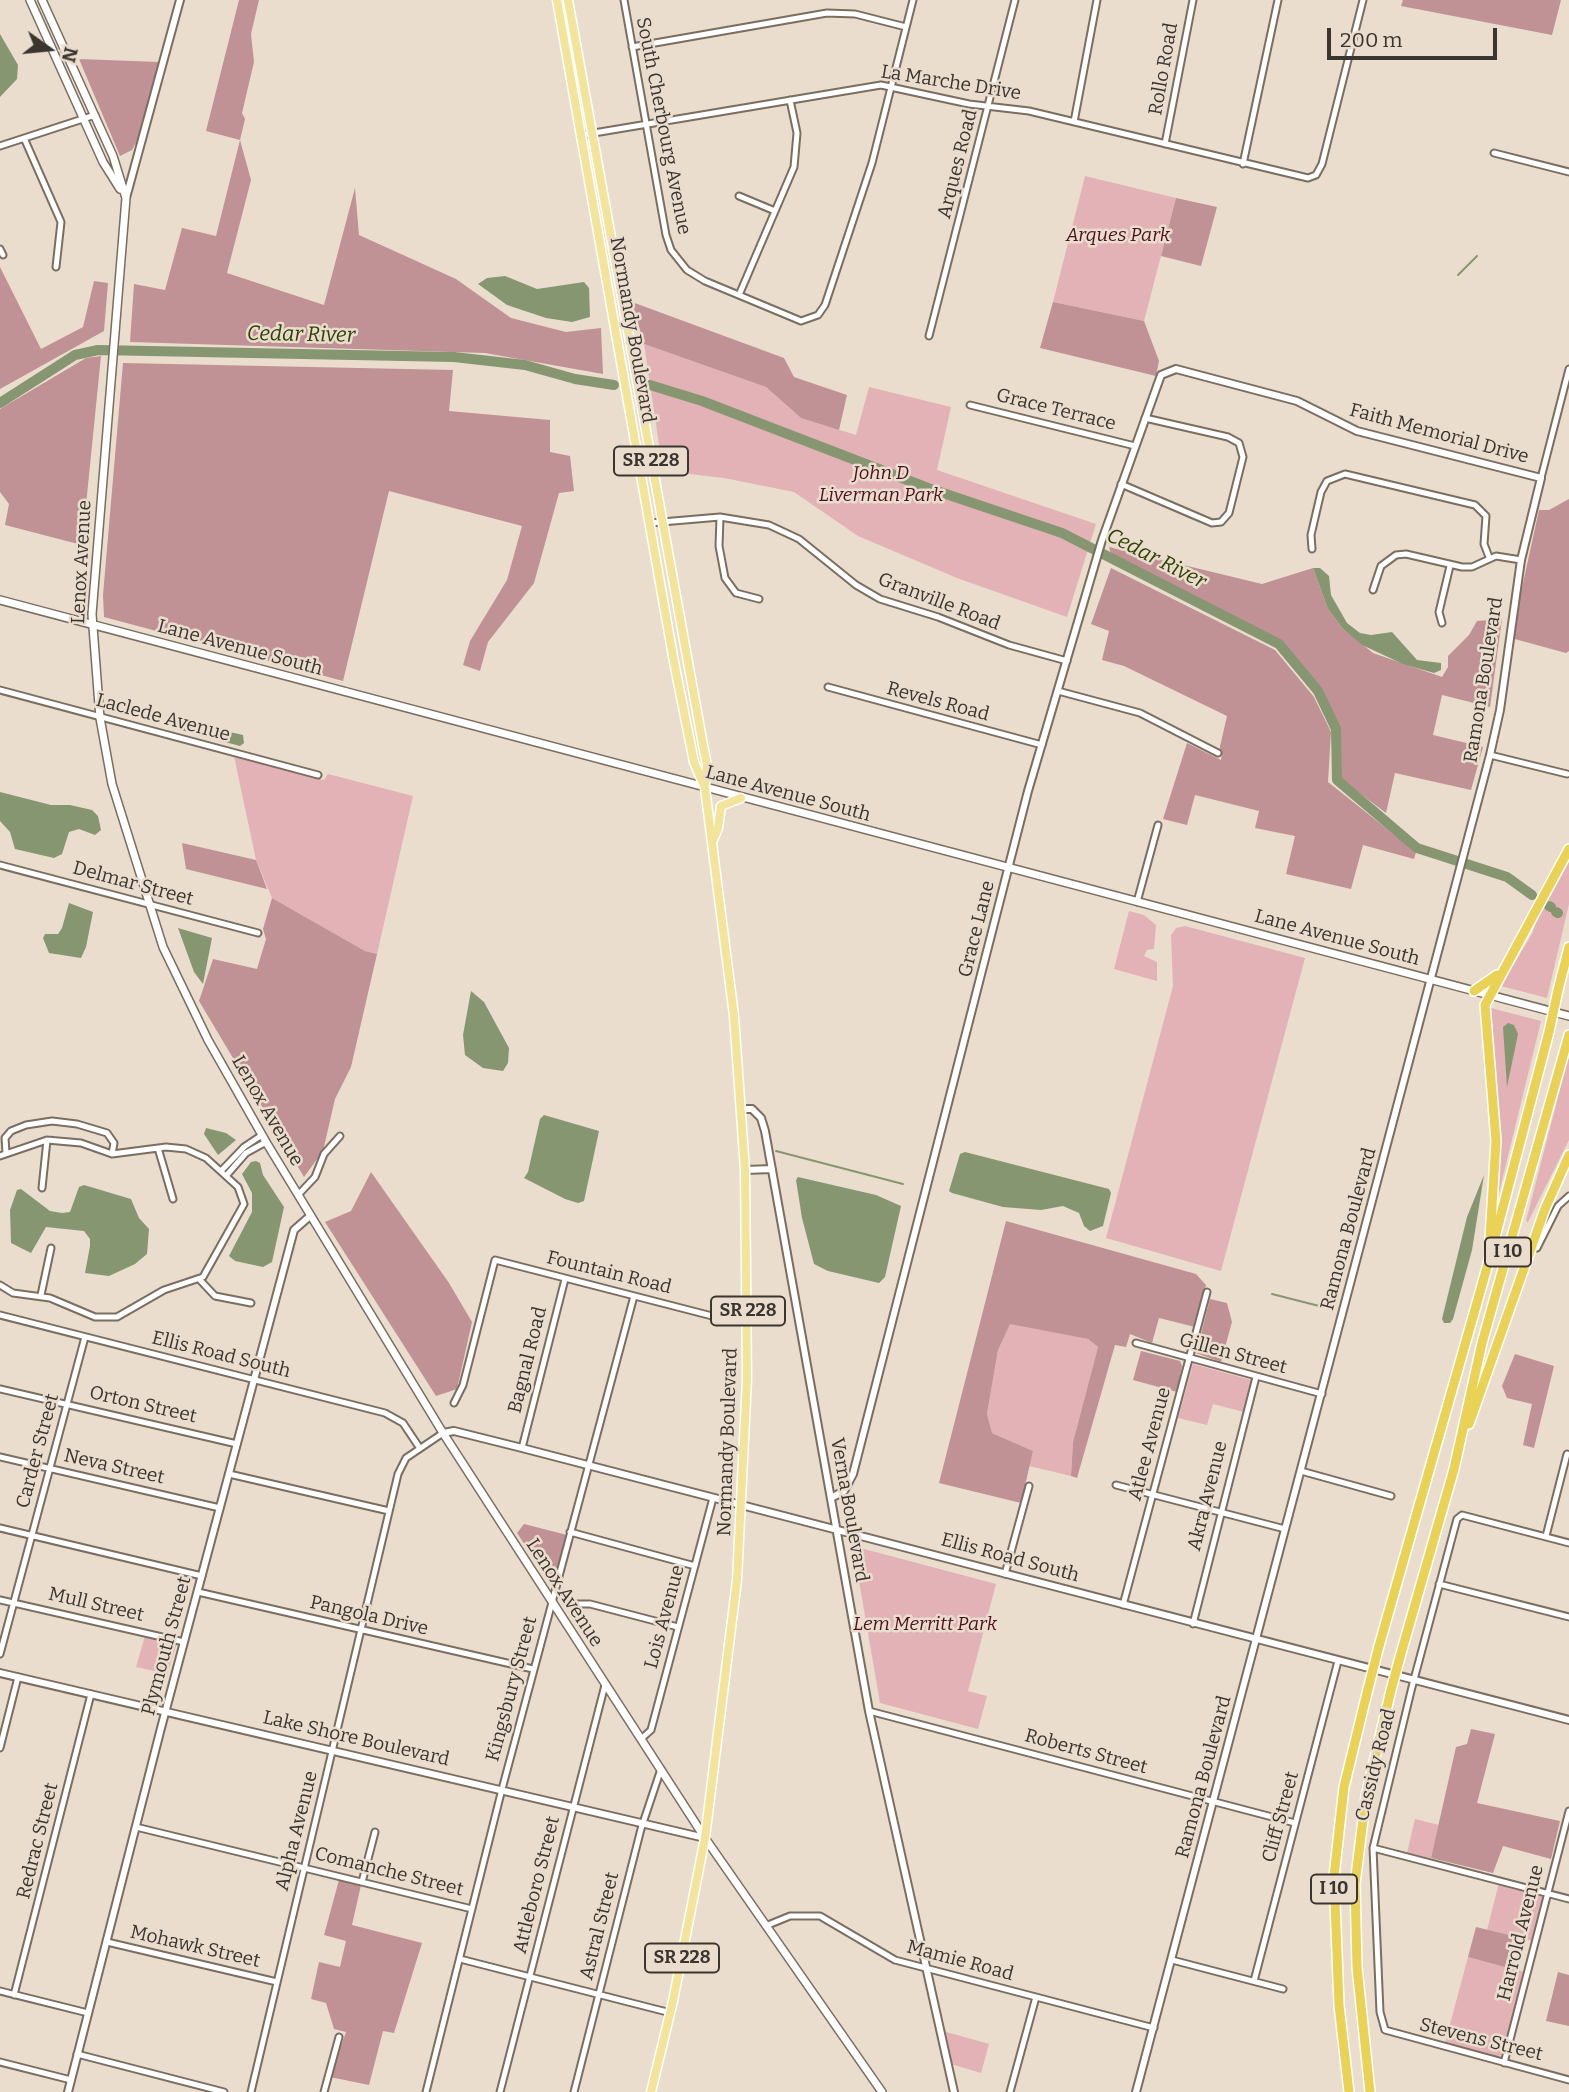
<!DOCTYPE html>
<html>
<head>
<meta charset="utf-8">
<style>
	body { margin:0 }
	#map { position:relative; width:1569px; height:2092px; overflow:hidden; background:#eaddce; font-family:Bitter,serif }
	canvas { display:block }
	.north { position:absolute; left:14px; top:14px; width:70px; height:70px; -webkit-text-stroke:5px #eaddce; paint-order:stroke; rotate:105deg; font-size:19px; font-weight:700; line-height:28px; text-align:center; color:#3a352f }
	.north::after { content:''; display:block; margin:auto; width:24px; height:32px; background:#3a352f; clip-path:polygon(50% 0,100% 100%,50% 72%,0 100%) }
	.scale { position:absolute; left:1327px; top:28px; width:170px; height:32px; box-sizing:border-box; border:4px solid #3a352f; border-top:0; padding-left:9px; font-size:21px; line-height:24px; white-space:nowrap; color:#3a352f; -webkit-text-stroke:5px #eaddce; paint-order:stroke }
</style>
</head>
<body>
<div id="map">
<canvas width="1569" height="2092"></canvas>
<div class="north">N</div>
<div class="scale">200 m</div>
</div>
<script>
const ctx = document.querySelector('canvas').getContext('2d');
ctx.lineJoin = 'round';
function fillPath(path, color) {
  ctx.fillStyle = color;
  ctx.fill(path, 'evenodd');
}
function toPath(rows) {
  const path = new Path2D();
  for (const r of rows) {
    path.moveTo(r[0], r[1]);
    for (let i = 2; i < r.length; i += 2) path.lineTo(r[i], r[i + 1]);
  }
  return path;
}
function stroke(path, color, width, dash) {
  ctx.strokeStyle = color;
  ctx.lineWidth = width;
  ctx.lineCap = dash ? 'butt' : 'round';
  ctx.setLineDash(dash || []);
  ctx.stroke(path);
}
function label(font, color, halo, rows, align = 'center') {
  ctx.font = font + ' Bitter,serif';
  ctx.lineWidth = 5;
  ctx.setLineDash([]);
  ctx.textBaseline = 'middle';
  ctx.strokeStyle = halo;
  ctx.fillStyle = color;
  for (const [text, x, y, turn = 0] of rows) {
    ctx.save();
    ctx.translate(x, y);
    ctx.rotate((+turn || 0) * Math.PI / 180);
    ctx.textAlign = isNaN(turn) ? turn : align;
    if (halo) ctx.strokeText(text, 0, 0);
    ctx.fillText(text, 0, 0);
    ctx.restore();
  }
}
const green = toPath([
	[1085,176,1176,198,1144,321,1053,302],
	[644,344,766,387,801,418,856,435,869,387,951,407,937,470,1096,524,1067,617,957,578,858,536,794,492,724,478,663,471],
	[234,756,324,780,328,774,413,796,377,954,365,951,272,898,256,860],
	[1569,858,1569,904,1547,998,1501,986,1533,932,1539,911],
	[1129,911,1144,915,1156,925,1154,949,1147,950,1144,956,1157,962,1157,981,1114,969],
	[1185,926,1305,958,1221,1271,1106,1238,1173,986,1171,935,1176,928],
	[1491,1008,1541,1021,1498,1197,1489,1016],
	[1569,1054,1569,1140,1528,1222,1526,1221],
	[1010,1323,1088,1339,1098,1347,1073,1442,1071,1476,1029,1466,1033,1451,992,1433,987,1414,998,1350],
	[1193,1364,1251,1380,1244,1412,1213,1404,1207,1425,1178,1418],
	[853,1546,996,1584,968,1691,987,1696,978,1729,880,1703],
	[145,1636,177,1643,167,1674,136,1667],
	[1415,1819,1439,1825,1431,1858,1407,1853],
	[1499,1883,1541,1893,1544,1899,1532,1941,1487,1930],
	[1468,1957,1525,1972,1502,2054,1498,2057,1445,2043],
	[943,2031,989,2044,981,2073,951,2064]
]);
const forest = toPath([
	[239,0,259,0,251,34,254,62,242,113,245,119,240,140,251,180,227,273,324,305,355,188,359,235,456,279,511,318,566,332,601,328,603,374,485,353,130,342,134,284,165,290,182,228,216,236,240,140,206,131],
	[1403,0,1561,0,1552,35,1401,6],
	[79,59,159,62,143,129,132,150,120,156],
	[1176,198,1217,207,1201,266,1161,256],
	[0,267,41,349,83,327,94,281,108,283,104,331,0,389],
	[632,302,784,358,794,377,847,395,839,430,801,418,766,387,644,344],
	[1053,302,1144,321,1159,361,1156,376,1040,348],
	[101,356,82,545,5,525,9,504,0,492,0,409,86,358],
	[123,363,453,370,449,411,550,420,550,452,570,456,574,491,559,493,534,583,488,642,480,671,463,665,470,641,507,580,522,526,389,491,343,681,104,617,103,595],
	[1569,499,1569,651,1566,653,1511,638,1539,510,1549,510],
	[1109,547,1262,584,1313,568,1328,609,1343,629,1373,653,1442,677,1448,667,1448,656,1469,635,1477,621,1502,619,1490,707,1442,695,1433,735,1483,747,1471,790,1395,773,1386,813,1341,779,1339,728,1321,690,1281,641,1111,554],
	[1111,568,1275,650,1314,697,1331,732,1328,782,1416,852,1414,859,1363,845,1351,889,1286,874,1295,836,1255,828,1259,811,1195,795,1187,825,1163,819,1187,743,1221,760,1222,753,1219,751,1227,716,1124,666,1102,660,1109,631,1091,624],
	[182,843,256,860,267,889,186,869],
	[272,898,365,951,377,954,351,1067,335,1099,323,1151,304,1177,199,1001,213,959,257,969,266,939,263,929],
	[371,1172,449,1283,472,1322,457,1389,436,1396,325,1222,351,1211],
	[1006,1221,1196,1274,1206,1285,1195,1327,1159,1318,1152,1343,1130,1334,1126,1347,1115,1345,1077,1478,1071,1476,1073,1442,1098,1347,1088,1339,1010,1324,998,1350,987,1414,992,1433,1033,1451,1021,1503,939,1483],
	[1210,1299,1227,1303,1232,1322,1221,1362,1196,1353],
	[1141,1351,1180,1361,1182,1366,1177,1392,1133,1380],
	[1515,1354,1554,1366,1534,1448,1523,1445,1532,1404,1507,1398,1502,1386],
	[524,1524,567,1535,557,1571,547,1578,517,1533],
	[1471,1729,1495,1734,1477,1803,1560,1821,1551,1859,1503,1846,1493,1873,1431,1858,1456,1747,1467,1744],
	[339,1880,361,1885,352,1925,422,1943,394,2033,383,2031,369,2085,330,2077,346,2032,334,2029,326,2003,311,1999,319,1962,340,1967,346,1941,324,1935],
	[1476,1927,1513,1936,1505,1967,1468,1957],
	[1558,1972,1569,1975,1569,2026,1546,2021]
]);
const water = toPath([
	[0,34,18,65,17,79,0,97],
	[505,276,537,289,584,282,589,288,590,317,572,322,546,318,507,305,478,284,487,278],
	[1313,568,1320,568,1329,576,1331,595,1347,623,1360,633,1371,635,1392,632,1417,660,1441,663,1441,670,1434,673,1403,664,1362,645,1343,629,1328,609],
	[179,718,203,726,243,735,244,743,240,746,177,729,172,724,174,719],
	[0,792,51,805,70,805,92,810,98,816,101,830,95,835,79,829,69,832,62,854,54,858,15,849,10,832,0,821],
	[69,903,93,912,86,947,81,958,49,953,43,938,45,934,58,934,62,928],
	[178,928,212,938,203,984,194,972],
	[471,991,484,1002,509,1048,508,1063,503,1071,483,1068,465,1055,463,1035],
	[1508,1023,1514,1025,1518,1034,1507,1087,1503,1027],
	[544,1115,599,1131,584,1201,578,1203,565,1199,524,1178,528,1172,540,1119],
	[206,1128,226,1133,236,1140,218,1155,204,1134],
	[965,1152,1109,1189,1111,1193,1103,1226,1090,1231,1084,1226,1079,1213,1063,1206,1041,1210,1003,1207,952,1193,949,1191,960,1154],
	[256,1161,260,1163,263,1175,284,1207,272,1262,263,1267,235,1261,229,1256,252,1212,252,1193,242,1174,251,1162],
	[1484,1175,1472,1250,1453,1319,1450,1323,1444,1323,1442,1319,1467,1217],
	[798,1177,876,1195,901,1206,885,1277,879,1283,828,1271,814,1264,802,1218,796,1180],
	[84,1185,131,1199,139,1218,149,1229,147,1254,135,1264,109,1276,85,1273,90,1246,90,1239,84,1231,46,1227,31,1253,11,1243,10,1210,17,1190,21,1189,50,1211,62,1213,70,1212,79,1187]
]);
const stream = toPath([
	[1458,275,1477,256],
	[776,1151,903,1184],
	[1272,1294,1331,1309]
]);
const river = toPath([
	[650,385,702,401,928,488,1062,533,1279,644,1318,691,1336,729,1337,780,1417,848,1507,877,1532,895],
	[0,403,75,355,98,350,454,357,525,365,575,379,614,385],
	[1549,906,1551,907],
	[1556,912,1558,913]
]);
const minor = toPath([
	[624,0,666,235,671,250,687,270,705,281,801,321,818,315,825,305,872,163,913,0],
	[632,47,827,13,855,14,906,27],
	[1074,122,1097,0],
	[582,135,881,85,969,104,1029,111,1308,178,1316,175,1322,164,1363,0],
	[24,138,61,222,56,267],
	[1165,144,1193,0],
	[0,146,95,115],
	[1494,153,1569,172],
	[1243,164,1278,0],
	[739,196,775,211],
	[0,249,3,255],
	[739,295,794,167,797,133,790,100],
	[929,336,1015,0],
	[970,405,1135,446],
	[1541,478,1569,369],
	[1121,484,1212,523,1221,522,1229,513,1243,457,1239,443,1228,437,1145,418],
	[720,517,719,546,725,578,736,593,759,599],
	[650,523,720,517,769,525,799,539,856,585,880,599,938,617,1009,645,1067,661],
	[1312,549,1311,535,1321,492,1327,481,1345,474,1475,505,1486,516,1484,544,1489,557],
	[1373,590,1381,566,1396,555,1406,554,1462,567,1472,567,1496,556,1521,560],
	[1442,623,1439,612,1450,566],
	[828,687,1042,745],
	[0,690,318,775],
	[1058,691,1140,713,1218,753],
	[1490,755,1567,774],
	[0,865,258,933],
	[1137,902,1158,825],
	[158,1148,173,1199],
	[6,1153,5,1138,11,1131,26,1125,52,1121,77,1124,107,1133,114,1143,112,1154],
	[0,1156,47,1140,81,1143,112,1154,166,1147,186,1149,206,1158,238,1187,244,1204,203,1277,164,1290,117,1317,95,1317,50,1298,13,1293,0,1285],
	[221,1171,244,1147,262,1135],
	[226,1176,246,1153,266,1142],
	[42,1188,47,1140],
	[298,1195,315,1177,324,1154,340,1136],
	[1537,1248,1558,1206,1569,1196],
	[200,1280,215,1296,251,1303],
	[41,1295,51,1248],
	[0,1315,385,1413,403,1423,419,1447],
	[1136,1343,1322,1394],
	[0,1389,237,1444],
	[454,1403,463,1385,495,1260,716,1317],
	[522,1448,565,1279],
	[0,1457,220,1508],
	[1301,1471,1391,1496],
	[229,1474,389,1511],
	[1116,1485,1285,1529],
	[0,1528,202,1576],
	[570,1532,695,1566],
	[1546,1536,1567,1454],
	[1569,1543,1462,1515,1457,1519,1412,1687,1373,1848,1380,2012,1385,2030,1569,2080],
	[1005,1574,1029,1486],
	[1439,1584,1569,1617],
	[198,1592,533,1669],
	[0,1600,184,1642],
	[575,1604,590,1604,678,1627],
	[1123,1605,1207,1292],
	[1193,1624,1256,1377],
	[0,1654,85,1337],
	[869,1711,1295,1823],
	[641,1739,651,1730,713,1498],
	[0,1748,18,1677],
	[136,1827,472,1909],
	[1373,1848,1569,1899],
	[362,1882,375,1832],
	[768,1925,790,1916,820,1916,895,1960,1154,2028],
	[107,1942,277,1982],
	[460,1959,671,2013],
	[1172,1960,1283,1989],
	[1254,1981,1338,1661],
	[0,1991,88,2013],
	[14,1995,91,1694],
	[77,2054,224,2092],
	[0,2062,71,2080],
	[1504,2063,1569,1811],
	[251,2092,398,1474,406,1458,443,1433],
	[324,2092,339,2037],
	[426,2092,501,1793,634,1296],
	[500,2092,605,1685],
	[574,2092,641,1829,661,1769],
	[1010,2092,1036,1997]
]);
const tertiary = toPath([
	[126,198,180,0],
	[742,1109,752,1109,761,1118,765,1131,869,1711,954,2092],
	[745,1170,772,1169],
	[443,1433,454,1431,522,1448,1569,1720],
	[831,1498,844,1491,853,1474,1028,791,1102,540,1161,375,1176,369,1297,401,1357,431,1541,478,1521,560,1500,710,1490,755,1136,2092],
	[0,1673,705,1838],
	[68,2092,161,1728,294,1230,310,1216]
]);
const secondary = toPath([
	[30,0,103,162,120,189],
	[42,0,113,156,126,198,92,614,100,718,112,784,163,947,208,1040,266,1142,443,1433,705,1838,882,2092],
	[0,600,1569,1016]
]);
const primary = toPath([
	[557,0,674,662,694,762,705,788,734,1016,745,1170,747,1379,737,1580,705,1838,673,2001,651,2092],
	[568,0,703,745,707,765,705,785],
	[713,840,718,828,721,806,741,798]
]);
const motorway = toPath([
	[1558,990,1569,947],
	[1474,991,1497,975],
	[1490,1238,1496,1141,1485,1005,1569,849],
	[1469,1424,1545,1209,1569,1155],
	[1379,1646,1488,1264,1549,1032],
	[1400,1657,1454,1469,1482,1343,1569,1035],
	[1349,2092,1339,2005,1334,1876,1344,1787,1368,1689],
	[1370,2092,1357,1967,1355,1884,1366,1796,1391,1690]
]);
const motorwayBridge = toPath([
	[1549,1032,1558,990],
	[1368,1689,1379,1646],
	[1391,1690,1400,1657]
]);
const shields = [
	[651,461,74],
	[1508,1252,46],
	[748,1311,74],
	[1334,1889,46],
	[682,1958,74]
];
const shieldNames = [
	["SR 228",651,461],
	["I 10",1508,1252],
	["SR 228",748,1311],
	["I 10",1334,1889],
	["SR 228",682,1958]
];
const streetNames = [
	["Rollo Road",1164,69,-80],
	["La Marche Drive",951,83,9],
	["South Cherbourg Avenue",663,126,79],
	["Arques Road",958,164,-76],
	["Normandy Boulevard",632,330,80],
	["Grace Terrace",1056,410,14],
	["Faith Memorial Drive",1439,434,15],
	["Lenox Avenue",82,562,-87],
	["Granville Road",939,602,21],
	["Lane Avenue South",240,648,15],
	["Ramona Boulevard",1484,680,-81],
	["Revels Road",938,702,15],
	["Laclede Avenue",163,718,15],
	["Lane Avenue South",788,794,15],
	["Delmar Street",133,884,15],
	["Grace Lane",977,929,-76],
	["Lane Avenue South",1337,938,15],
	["Lenox Avenue",267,1111,60],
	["Ramona Boulevard",1349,1229,-75],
	["Fountain Road",609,1273,14],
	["Gillen Street",1233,1354,15],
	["Ellis Road South",221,1355,14],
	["Bagnal Road",528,1360,-76],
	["Orton Street",143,1405,13],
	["Normandy Boulevard",728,1442,-88],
	["Atlee Avenue",1150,1444,-75],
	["Carder Street",38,1451,-75],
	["Neva Street",114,1467,13],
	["Akra Avenue",1208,1496,-76],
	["Verna Boulevard",849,1510,80],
	["Ellis Road South",1010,1558,15],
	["Lenox Avenue",564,1593,57],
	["Mull Street",96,1605,13],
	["Pangola Drive",369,1616,13],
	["Lois Avenue",665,1617,-75],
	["Plymouth Street",167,1646,-75],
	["Kingsbury Street",512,1689,-75],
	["Lake Shore Boulevard",356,1739,13],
	["Roberts Street",1086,1752,15],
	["Cassidy Road",1376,1765,-76],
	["Ramona Boulevard",1204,1777,-75],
	["Cliff Street",1281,1817,-75],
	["Alpha Avenue",297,1831,-76],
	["Redrac Street",38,1841,-76],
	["Comanche Street",389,1872,14],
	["Attleboro Street",537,1885,-76],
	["Astral Street",600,1926,-76],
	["Harrold Avenue",1521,1933,-76],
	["Mohawk Street",195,1947,13],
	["Mamie Road",960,1961,15],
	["Stevens Street",1481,2040,14]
];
const parkNames = [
	["Arques Park",1118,236],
	["John D",881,474],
	["Liverman Park",881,496],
	["Lem Merritt Park",925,1625]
];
const waterNames = [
	["Cedar River",301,335,1],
	["Cedar River",1156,559,27]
];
fillPath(green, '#e2b2b6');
fillPath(forest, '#c09195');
fillPath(water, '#869671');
stroke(stream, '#869671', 2);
stroke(river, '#869671', 10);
stroke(minor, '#7a6e61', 9);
stroke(tertiary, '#7a6e61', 10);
stroke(secondary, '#7a6e61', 10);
stroke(primary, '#fff', 11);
stroke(motorway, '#fff', 12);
stroke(minor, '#fff', 5);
stroke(tertiary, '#fff', 6);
stroke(secondary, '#fff', 7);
stroke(primary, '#f2e49a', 8);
stroke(motorway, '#e9d256', 9);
stroke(motorwayBridge, '#fff', 12, []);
stroke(motorwayBridge, '#e9d256', 9);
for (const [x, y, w] of shields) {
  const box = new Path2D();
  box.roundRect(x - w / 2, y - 14.5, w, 29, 5);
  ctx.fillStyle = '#eaddce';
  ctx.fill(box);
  stroke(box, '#3a352f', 2);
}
label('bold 18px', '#3a352f', null, shieldNames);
label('19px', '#3a352f', '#eaddce', streetNames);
label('italic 19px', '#4c111d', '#eaddce', parkNames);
label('italic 21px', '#2e4203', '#eaddce', waterNames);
</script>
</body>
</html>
